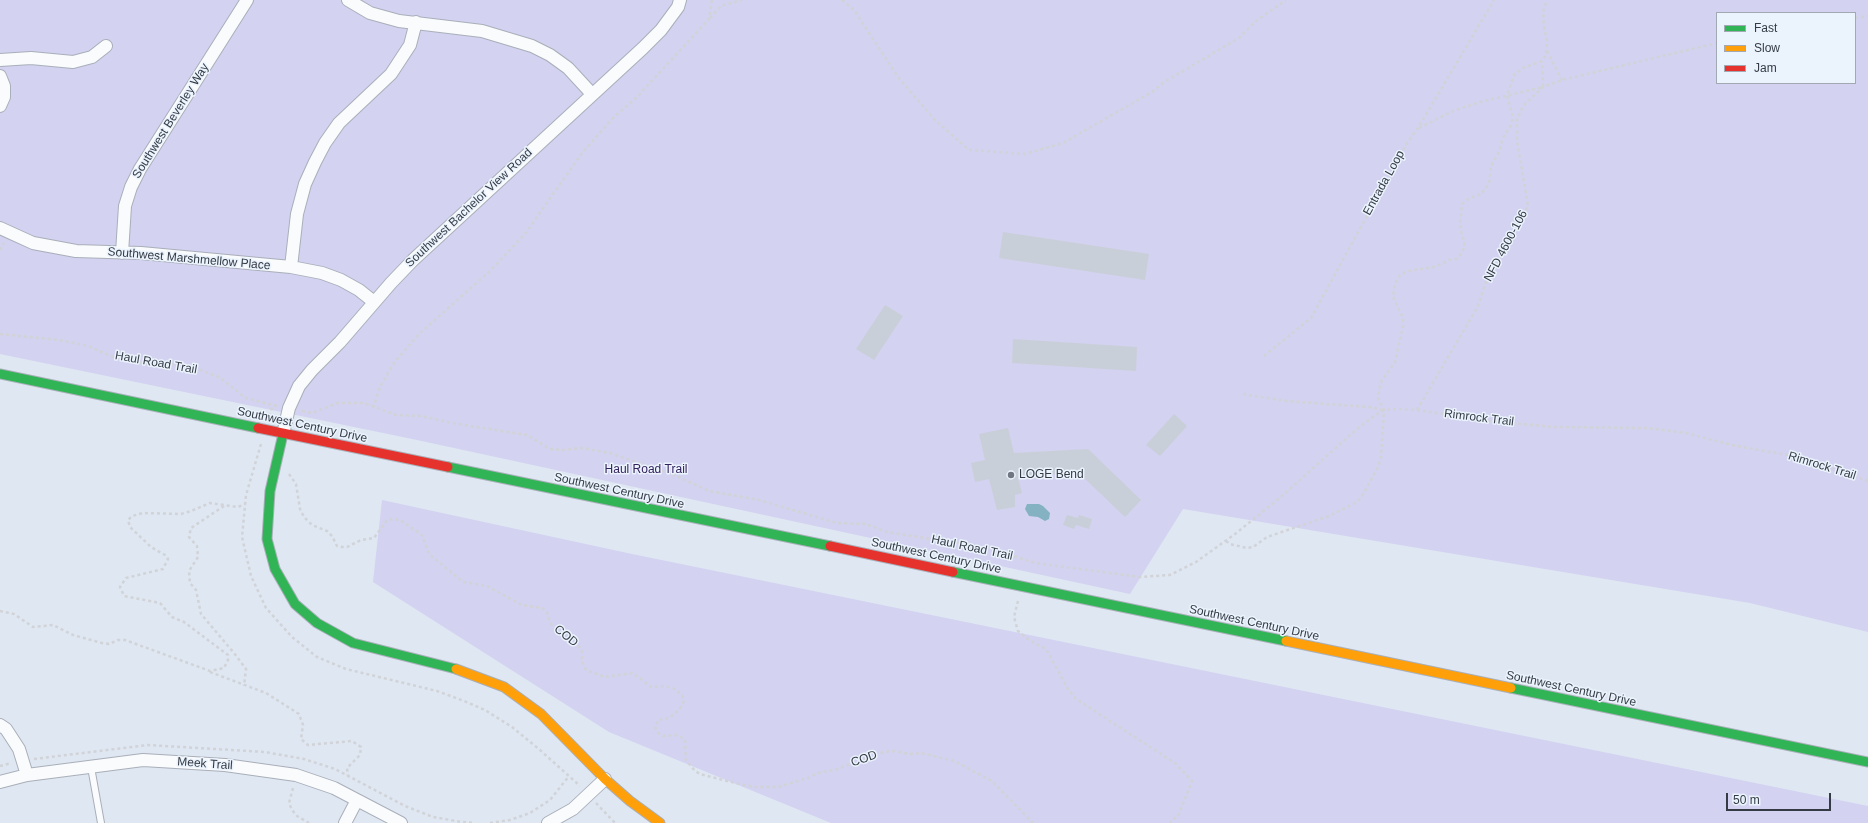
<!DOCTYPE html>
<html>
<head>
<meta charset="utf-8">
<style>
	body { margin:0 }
	#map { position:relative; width:1868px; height:823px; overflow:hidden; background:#dfe7f2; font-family:Arial,sans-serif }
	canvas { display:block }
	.legend { position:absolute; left:1716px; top:12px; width:140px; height:72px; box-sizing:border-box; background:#ebf3fd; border:1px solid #a2a9b3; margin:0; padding:5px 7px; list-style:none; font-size:12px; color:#343b45 }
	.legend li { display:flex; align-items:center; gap:8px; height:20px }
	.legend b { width:20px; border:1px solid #a2a9b3 }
	.scale { position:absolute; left:1726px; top:793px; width:105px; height:18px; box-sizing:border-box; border:2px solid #343b45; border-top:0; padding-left:5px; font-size:12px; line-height:14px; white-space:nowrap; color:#343b45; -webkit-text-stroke:3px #ebf3fd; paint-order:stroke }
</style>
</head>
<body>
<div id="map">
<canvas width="1868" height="823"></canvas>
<ul class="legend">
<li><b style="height:5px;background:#30b455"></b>Fast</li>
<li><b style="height:5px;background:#ff9f0a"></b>Slow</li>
<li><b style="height:5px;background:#e5322d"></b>Jam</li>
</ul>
<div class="scale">50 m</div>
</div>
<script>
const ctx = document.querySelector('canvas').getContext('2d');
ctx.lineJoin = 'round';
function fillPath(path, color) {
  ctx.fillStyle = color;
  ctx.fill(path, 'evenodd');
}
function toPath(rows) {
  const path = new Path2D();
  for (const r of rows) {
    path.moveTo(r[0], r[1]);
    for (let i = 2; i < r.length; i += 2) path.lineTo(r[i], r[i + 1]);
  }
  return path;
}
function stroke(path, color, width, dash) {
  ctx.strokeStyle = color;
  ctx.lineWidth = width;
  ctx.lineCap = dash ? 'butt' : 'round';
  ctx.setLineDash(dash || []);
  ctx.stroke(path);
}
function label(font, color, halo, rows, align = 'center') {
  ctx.font = font + ' Arial,sans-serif';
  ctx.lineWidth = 3;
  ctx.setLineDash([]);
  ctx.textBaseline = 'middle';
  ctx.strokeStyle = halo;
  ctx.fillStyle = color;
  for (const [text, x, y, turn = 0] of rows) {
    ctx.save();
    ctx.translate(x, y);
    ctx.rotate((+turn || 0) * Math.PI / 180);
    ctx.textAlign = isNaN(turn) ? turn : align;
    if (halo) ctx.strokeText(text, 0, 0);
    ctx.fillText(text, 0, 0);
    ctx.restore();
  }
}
const green = toPath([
	[0,0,1868,0,1868,632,1750,603,1183,509,1130,594,417,440,0,354],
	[1717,13,1855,13,1855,83,1717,83],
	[382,500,632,554,1868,806,1868,823,831,823,609,732,373,582]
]);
const water = toPath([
	[1027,504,1039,504,1043,506,1050,513,1049,519,1045,521,1038,517,1029,516,1025,509]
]);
const building = toPath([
	[1003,232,1149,254,1145,280,999,258],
	[885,305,903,316,874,360,856,349],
	[1013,339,1137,347,1136,371,1012,363],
	[1174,414,1187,426,1160,456,1146,445],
	[1008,428,1014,453,1088,449,1141,500,1125,517,1078,472,1018,478,1022,493,1015,495,1015,507,997,510,989,479,975,482,971,463,985,460,979,434],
	[1067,515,1078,518,1079,515,1092,519,1089,529,1076,525,1074,529,1063,525]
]);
const path = toPath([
	[842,0,854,10,898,77,935,120,969,150,1025,154,1063,143,1152,92,1166,81,1239,38,1256,21,1286,0],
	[710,18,721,6,742,0],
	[1855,18,1868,16],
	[1547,51,1562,80],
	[1419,128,1453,111,1480,102,1543,87,1542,61],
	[0,250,4,243],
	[0,334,59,340,88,346,113,357,141,363,167,364,192,367,219,377,246,398,277,406],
	[1264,356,1311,318,1407,143,1418,128,1494,0],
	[1243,394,1286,401,1369,407,1383,410],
	[373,408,380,387,394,363,418,335,490,271,525,234,582,153,613,118,636,98,709,19,712,0],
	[1417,410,1477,308,1486,282,1528,206,1517,141,1517,120,1523,106,1543,87,1562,80,1717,43],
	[302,411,312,413,338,403,364,403,396,415,421,416,452,423,527,435,550,449,563,450,581,448,610,453,674,475,709,491,759,500,837,523,866,524,887,532,963,544,999,551,1035,563,1140,577,1170,575,1196,562,1235,534,1282,496,1357,429,1374,416,1384,410,1396,409,1417,410,1489,421,1554,427,1646,428,1686,433,1736,446,1794,456,1868,481],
	[269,416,273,405],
	[261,444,246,495,242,537,251,576,266,608,292,637,317,657,346,669,437,691,464,701,485,710,512,727,540,750,580,786],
	[289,474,296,484,300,509,304,517,312,525,327,531,332,536,337,546,342,547,347,547,361,540,374,538,388,519,400,520,422,535,429,554,463,582,487,586,522,605,542,608,547,612,550,622,555,629,582,649,582,661,586,670,605,677,632,673,640,678,651,687,664,686,673,688,682,695,684,701,679,710,669,718,658,720,655,727,658,733,663,736,677,735,682,738,685,740,686,760,695,771,700,774,743,785,757,787,778,787,811,777,817,773,834,770,884,752,895,751,909,754,921,753,954,761,992,781,1033,823],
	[224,506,191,528,189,537,197,546,198,557,189,571,190,583,196,590,201,614,234,653,246,669,244,686],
	[1226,541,1230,544,1247,548,1253,547,1267,537,1329,516,1355,503,1361,498,1378,467,1381,458,1384,410,1378,398,1379,390,1382,380,1395,362,1403,326,1403,318,1393,297,1395,284,1400,275,1408,271,1434,267,1449,260,1456,259,1461,254,1465,246,1460,226,1462,204,1470,198,1481,194,1489,184,1491,166,1499,152,1503,138,1511,125,1513,118,1507,95,1514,75,1523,68,1542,61,1546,55,1547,40,1544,27,1543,12,1547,0],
	[1018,601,1014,617,1018,631,1029,640,1046,649,1068,689,1076,699,1175,763,1192,781,1179,814,1170,823],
	[0,611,14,614,33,627,53,625,73,635,102,643,109,644,118,640,125,640,210,671,224,668,228,660,228,655,184,622,172,617,160,603,124,596,120,587,126,578,163,569,168,559,165,555,151,547,130,527,128,520,132,516,143,513,181,514,191,511,210,503,238,507,245,504],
	[210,672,266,693,299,714,303,725,301,739,308,745,352,741,361,747,360,755,347,768,348,776],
	[34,759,148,745,265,752,304,759,335,769,405,806,433,817,462,822,474,823],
	[0,766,11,763],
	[293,788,289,803,292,810,297,816,309,823],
	[596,803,615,823],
	[490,823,510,820,530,813,550,800,569,776]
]);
const lane = toPath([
	[91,767,101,823]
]);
const street = toPath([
	[348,0,370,13,399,21,482,31,532,46,550,55,568,68,592,94],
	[0,60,31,58,73,62,92,57,106,46],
	[0,76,4,86,4,97,0,106],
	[0,228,33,243,76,251,141,253,291,267,322,273,341,280,359,290,374,302],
	[122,253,125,206,131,187,140,169,247,0],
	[291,267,297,214,305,184,315,162,325,143,339,123,391,74,410,45,416,22],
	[283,434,289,408,299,386,312,370,340,342,391,283,413,260,643,48,661,30,678,7,680,0],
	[0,725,6,729,19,749,27,775],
	[0,782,27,775,143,760,225,765,296,775,334,788,401,823],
	[345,823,357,800],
	[548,823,573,809,605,779]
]);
const fast = toPath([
	[0,374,258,428],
	[283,434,270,491,267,539,275,569,295,604,317,623,353,643,456,669],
	[448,467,830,546],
	[953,572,1286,641],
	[1511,688,1868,762]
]);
const slow = toPath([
	[1286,641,1511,688],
	[456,669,504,687,541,714,605,779,630,801,660,823]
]);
const jam = toPath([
	[258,428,448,467],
	[830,546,953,572]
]);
const markers = [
	[1011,475,4,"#707782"]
];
const streetNames = [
	["Southwest Beverley Way",171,121,-58],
	["Entrada Loop",1384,183,-61],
	["Southwest Bachelor View Road",469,208,-43],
	["NFD 4600-106",1506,246,-62],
	["Southwest Marshmellow Place",189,259,5],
	["Haul Road Trail",156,363,10],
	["Rimrock Trail",1479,418,7],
	["Southwest Century Drive",302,425,12],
	["Rimrock Trail",1822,466,17],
	["Southwest Century Drive",619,491,12],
	["Haul Road Trail",972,548,12],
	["Southwest Century Drive",936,556,12],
	["Southwest Century Drive",1254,623,12],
	["COD",566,636,39],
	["Southwest Century Drive",1571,689,12],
	["COD",864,759,-19],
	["Meek Trail",205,764,4]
];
const parkNames = [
	["Haul Road Trail",646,470]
];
const poiNames = [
	["LOGE Bend",1019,475]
];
fillPath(green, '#d3d2f1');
fillPath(water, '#84b2c3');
fillPath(building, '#c9cfd8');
stroke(lane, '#a9afb9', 8);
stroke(street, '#a9afb9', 14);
stroke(fast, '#a9afb9', 11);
stroke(slow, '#a9afb9', 11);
stroke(jam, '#a9afb9', 11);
stroke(path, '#d1d3d7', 2.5, [3, 3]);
stroke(lane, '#fafbfd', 6);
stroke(street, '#fafbfd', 12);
stroke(fast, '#30b455', 9);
stroke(slow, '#ff9f0a', 9);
stroke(jam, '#e5322d', 9);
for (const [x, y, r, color] of markers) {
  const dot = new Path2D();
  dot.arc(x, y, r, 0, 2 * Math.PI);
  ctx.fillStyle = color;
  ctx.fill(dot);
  stroke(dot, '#ebf3fd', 1.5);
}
label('12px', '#343b45', '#ebf3fd', streetNames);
label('12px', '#34225d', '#ebf3fd', parkNames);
label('12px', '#343b45', '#ebf3fd', poiNames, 'left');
</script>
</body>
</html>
